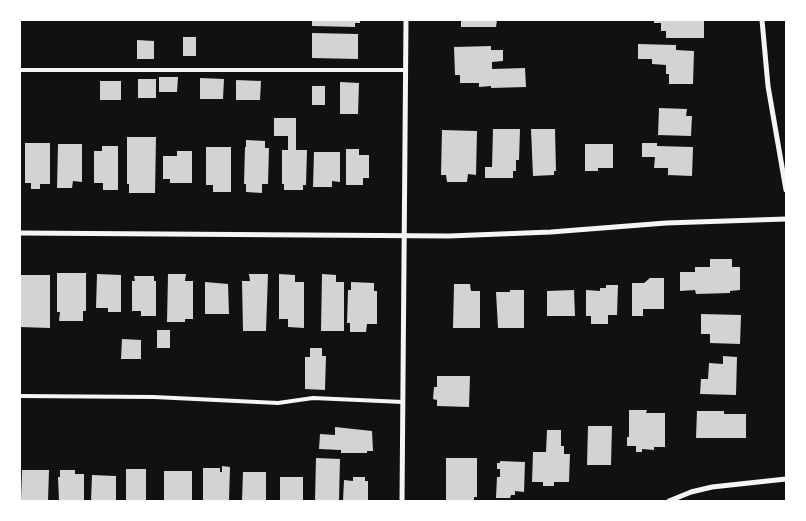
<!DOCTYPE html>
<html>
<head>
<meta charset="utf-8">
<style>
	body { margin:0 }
	#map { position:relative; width:806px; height:521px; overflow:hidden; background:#111; font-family:"Alegreya Sans",sans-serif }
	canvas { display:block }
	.frame { position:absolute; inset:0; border:21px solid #fff; pointer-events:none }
</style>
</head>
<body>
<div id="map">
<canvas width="806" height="521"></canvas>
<div class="frame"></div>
</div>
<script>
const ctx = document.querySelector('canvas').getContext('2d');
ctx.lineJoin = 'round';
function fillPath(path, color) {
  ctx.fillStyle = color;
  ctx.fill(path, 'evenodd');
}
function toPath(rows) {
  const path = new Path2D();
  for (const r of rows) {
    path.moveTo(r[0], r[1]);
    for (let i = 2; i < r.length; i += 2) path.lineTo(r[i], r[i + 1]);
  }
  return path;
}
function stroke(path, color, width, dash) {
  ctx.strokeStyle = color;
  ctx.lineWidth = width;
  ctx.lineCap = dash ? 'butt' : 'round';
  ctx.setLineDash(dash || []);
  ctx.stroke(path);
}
const building = toPath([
	[312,20,360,20,360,23,355,23,355,27,312,26],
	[461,20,497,20,496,27,461,27],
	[654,20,704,20,704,38,666,38,666,31,661,31,661,23,654,23],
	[312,33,358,34,358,59,312,58],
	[183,37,196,37,196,56,183,56],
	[137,40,154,41,154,59,137,59],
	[638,44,676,45,676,50,694,51,693,84,669,84,669,74,666,74,666,65,652,64,652,59,638,59],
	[491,46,491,50,503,50,503,61,492,62,492,69,525,68,526,87,491,88,491,86,479,87,479,83,460,83,460,75,455,75,454,47],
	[159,77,178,77,177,92,159,92],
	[200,78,224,79,223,99,200,99],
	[138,79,156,79,156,98,138,98],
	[236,80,261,81,260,100,236,100],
	[100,81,121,81,121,100,100,100],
	[340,82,359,83,358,114,340,114],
	[312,86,325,86,325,105,312,105],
	[659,108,687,109,686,116,692,116,691,136,658,135],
	[274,118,296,118,296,150,307,150,306,185,303,185,303,190,284,190,284,184,282,184,282,150,288,150,288,136,274,136],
	[493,129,520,129,519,160,516,160,516,171,513,171,513,178,485,178,485,167,492,167],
	[531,129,555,129,556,171,554,171,554,175,533,176],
	[442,130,477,131,476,175,468,174,467,182,447,182,446,175,441,175],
	[127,137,156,137,155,193,129,193,129,184,127,184],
	[246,140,265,141,265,148,269,148,268,184,262,184,262,193,246,192,246,184,244,184,245,147,246,147],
	[25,143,50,143,50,184,40,184,40,189,31,189,31,183,25,183],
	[642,143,657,143,657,146,693,147,692,176,668,175,668,168,654,168,655,157,642,157],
	[58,144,82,144,82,182,73,181,72,188,57,188],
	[585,144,613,144,613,168,598,168,598,171,585,171],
	[102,146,118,146,118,190,103,190,103,183,94,183,94,151,102,151],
	[206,147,231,147,231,192,213,192,213,185,206,185],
	[346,149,359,149,359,155,369,155,369,178,363,178,363,185,346,185],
	[177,151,192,151,192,183,170,183,170,179,163,179,163,156,177,156],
	[314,152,340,152,340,182,332,181,332,187,313,187],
	[710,259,732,259,732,267,740,267,740,290,730,291,730,293,696,294,695,290,680,291,680,272,695,272,695,267,710,267],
	[57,273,86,273,86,311,83,311,83,321,59,321,60,312,57,312],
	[97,274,121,275,121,312,108,312,108,308,96,308],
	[168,274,186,274,185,281,193,281,193,319,185,319,185,322,167,322],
	[249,274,268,274,266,331,243,331,242,281,250,281],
	[279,274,295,275,295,282,304,282,304,328,288,327,288,319,279,319],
	[322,274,336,275,336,282,344,282,344,331,321,331],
	[20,275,50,275,50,328,20,327],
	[134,276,154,276,154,281,156,281,156,316,141,316,141,311,132,311,132,281,135,281],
	[650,278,664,278,664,309,643,309,643,316,632,316,632,283,644,283],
	[205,282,228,284,229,314,205,314],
	[351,282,374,283,374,291,377,291,377,324,367,324,366,332,350,332,350,323,347,323,348,290,351,290],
	[454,284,470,284,471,291,480,291,480,328,453,328],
	[606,285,618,285,617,315,608,315,608,324,591,324,591,316,586,316,586,290,600,291,600,288,606,288],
	[510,290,524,290,524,328,498,328,496,292,510,292],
	[574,290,575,316,547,316,547,291],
	[701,314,741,315,740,344,710,343,710,334,701,334],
	[157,330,170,330,170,348,157,348],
	[122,339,141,340,141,359,121,359],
	[310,348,322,348,322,356,326,356,325,390,305,389,305,357,310,357],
	[723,356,737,357,736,395,700,394,701,379,708,379,709,363,723,364],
	[437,376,470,376,469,407,437,406,437,400,433,399,434,387,437,387],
	[629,410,647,410,646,413,665,413,665,447,654,447,654,450,642,449,642,452,636,452,636,446,627,446,627,437,629,437],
	[697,411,724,411,724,414,746,414,746,438,696,438],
	[588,426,612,426,611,465,587,465],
	[335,427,372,431,373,451,367,451,367,453,341,453,341,450,319,449,320,434,335,435],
	[547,430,561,430,561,446,564,446,564,454,570,454,569,482,554,482,554,486,543,486,543,482,532,482,533,452,546,452],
	[316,458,340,459,339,501,315,501],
	[446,458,477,458,477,497,474,497,474,501,446,501],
	[500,461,525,462,524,492,515,491,515,495,511,495,510,498,496,498,497,477,500,477,500,469,497,469,497,463,500,463],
	[222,466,230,467,229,501,203,501,203,468,220,468,220,472,222,472],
	[126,469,146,469,146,501,126,501],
	[22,470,49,470,48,501,21,501],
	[60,470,75,470,75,474,84,474,84,501,59,501,58,477,60,477],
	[164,471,192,471,192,501,164,501],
	[243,472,266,472,266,501,242,501],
	[92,475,116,476,116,501,91,501],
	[280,477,303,477,303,501,280,501],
	[353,477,365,477,365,481,368,481,368,501,343,501,344,480,353,481]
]);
const service = toPath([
	[20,70,405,70],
	[20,396,154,397,278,403,313,398,403,402]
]);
const minor = toPath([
	[762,20,768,86,786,190],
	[20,233,449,236,551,232,666,223,786,219],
	[402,501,406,20],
	[669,501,691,492,712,487,786,479]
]);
fillPath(building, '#d3d3d3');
stroke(service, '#f5f5f5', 4);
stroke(minor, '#f5f5f5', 5);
</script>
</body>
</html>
